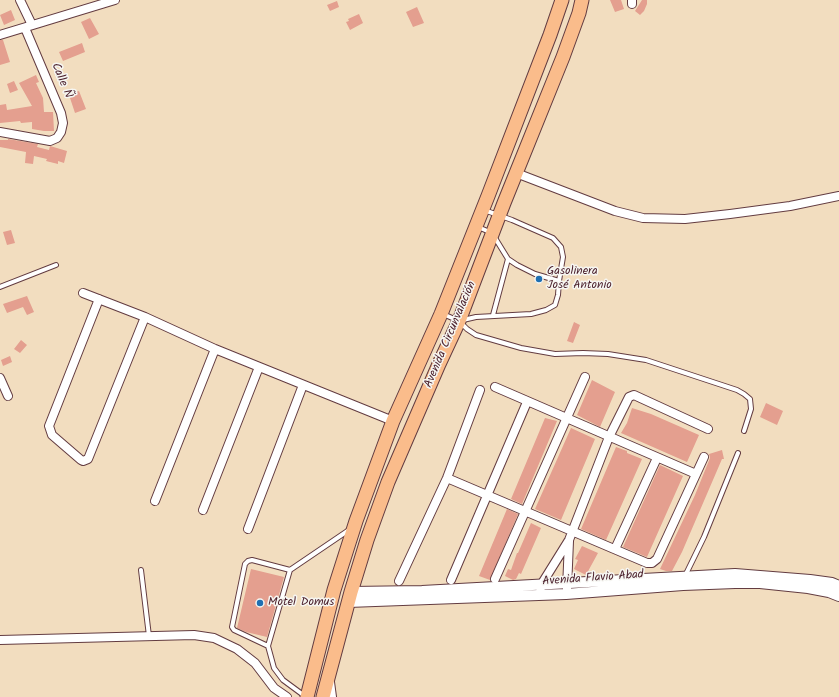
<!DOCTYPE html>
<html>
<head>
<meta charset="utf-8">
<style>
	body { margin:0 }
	canvas { display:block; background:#f2ddbf }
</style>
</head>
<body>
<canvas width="839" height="697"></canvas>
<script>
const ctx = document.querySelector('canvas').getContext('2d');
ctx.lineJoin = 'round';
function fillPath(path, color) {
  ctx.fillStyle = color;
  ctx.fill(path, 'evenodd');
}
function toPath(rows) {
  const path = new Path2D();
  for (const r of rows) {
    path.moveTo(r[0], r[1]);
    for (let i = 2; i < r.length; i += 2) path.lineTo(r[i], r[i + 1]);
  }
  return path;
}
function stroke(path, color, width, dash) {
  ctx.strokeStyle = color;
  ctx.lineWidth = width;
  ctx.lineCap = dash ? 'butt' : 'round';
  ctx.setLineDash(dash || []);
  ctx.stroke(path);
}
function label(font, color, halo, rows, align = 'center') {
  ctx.font = font + ' Kalam,sans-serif';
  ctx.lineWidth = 3;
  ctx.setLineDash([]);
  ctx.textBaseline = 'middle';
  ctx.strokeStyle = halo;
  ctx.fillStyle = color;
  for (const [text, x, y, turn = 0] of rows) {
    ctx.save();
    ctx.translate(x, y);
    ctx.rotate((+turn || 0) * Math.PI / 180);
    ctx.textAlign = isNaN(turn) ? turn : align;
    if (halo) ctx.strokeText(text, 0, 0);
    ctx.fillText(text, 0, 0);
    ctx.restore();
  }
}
const building = toPath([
	[610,0,621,0,624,9,615,12],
	[642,0,647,0,647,4,644,11,640,15,635,11],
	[337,1,339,7,330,11,327,5],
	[417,7,424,23,413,27,406,12],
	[11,10,15,20,4,25,0,15],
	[359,14,363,23,350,30,346,22,349,21,348,19],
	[90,18,99,34,89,39,81,22],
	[0,40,3,40,10,62,0,65],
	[82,43,85,52,63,61,59,52],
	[36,75,39,82,36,83,43,98,44,112,53,112,54,131,44,131,32,129,32,122,21,123,20,121,0,123,0,105,6,104,7,110,32,106,19,83],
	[14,81,18,90,10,93,7,84],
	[79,91,86,109,75,113,69,95],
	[8,139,38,144,37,147,49,150,50,146,67,151,64,163,58,161,58,164,46,161,47,159,34,156,33,164,25,163,26,152,0,147,0,140,8,140],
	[11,230,15,243,7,245,3,232],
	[27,296,34,312,27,315,23,307,7,313,3,304],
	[574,322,580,325,573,343,567,341],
	[21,340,27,345,20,353,14,349],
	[10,356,12,362,3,366,1,360],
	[592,380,615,392,600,427,577,415],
	[766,403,783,411,777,425,760,417],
	[632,408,651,414,699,435,687,462,621,433,627,423],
	[545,418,557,421,522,504,511,499],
	[571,428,595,439,561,520,535,509],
	[616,447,627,451,627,453,642,459,606,540,581,529],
	[722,450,724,459,722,459,682,552,672,571,666,571,660,569,695,495,710,458,709,454],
	[660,465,683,476,647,557,623,547],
	[507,509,518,514,490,580,479,576],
	[531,523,541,528,521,574,519,573,516,579,513,580,505,576,508,569,511,570,517,553,518,553],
	[582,546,598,553,586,575,574,569,578,560,575,559],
	[251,569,284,577,267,637,246,632,237,628]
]);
const service = toPath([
	[484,210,512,220,553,238,561,247,563,257,559,281],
	[0,287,56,265],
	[443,314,459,321,467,329,476,335,521,348,555,354,583,353,608,354,646,360,737,390,744,394,750,399,751,409,744,431],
	[493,315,508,259],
	[463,320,476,317,531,314,546,310,555,305,558,295,559,281,535,274,517,265,508,259,492,233,478,227],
	[141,570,149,636],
	[685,576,704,537,738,453],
	[268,646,234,630,232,627,245,564,248,561,252,560,290,570],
	[302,694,283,680,274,668,268,646,290,570,349,530]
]);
const minor = toPath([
	[20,0,32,25],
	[632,0,632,4],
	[0,35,115,0],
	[0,132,50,141,57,138,61,132,63,123,61,113,25,28],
	[516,173,615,211,643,218,685,219,730,214,790,206,839,196],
	[83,293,145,317,215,349,393,421],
	[99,299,49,426,52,435,81,460,83,461,88,459,145,317],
	[0,378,8,396],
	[495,387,696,474],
	[447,478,647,563,652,563,657,559,704,457],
	[155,501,215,349],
	[203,510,259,367],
	[248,529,303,385],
	[615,549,657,458],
	[495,579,585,377],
	[451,580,527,402],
	[399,581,447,478,480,390],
	[567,589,569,541],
	[540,595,541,585,569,540,609,437,629,397,634,395,708,429],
	[0,640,194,635,214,638,237,649,255,663,274,688,287,697],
	[330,682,332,697]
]);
const tertiary = toPath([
	[351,592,422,591,735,574,810,580,832,583,839,586],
	[348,602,566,594,683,585,735,583,760,583,808,588,829,592,839,596]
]);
const trunk = toPath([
	[307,697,334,590,356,521,393,421,441,314,488,196,550,35,562,0],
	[323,697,351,592,367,540,388,482,439,364,459,321,504,203,563,57,579,13,582,0]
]);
const markers = [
	[539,279,4,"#1f6fb2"],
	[260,603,4,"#1f6fb2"]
];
const streetNames = [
	["Calle Ñ",61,81,67],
	["Avenida Circunvalación",451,335,-67],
	["Avenida Flavio Abad",593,579,-4]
];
const poiNames = [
	["Gasolinera",547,272],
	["José Antonio",547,286],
	["Motel Domus",268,603]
];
fillPath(building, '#e49f8f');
stroke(service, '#633c41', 6);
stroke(minor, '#633c41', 10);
stroke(tertiary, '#633c41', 12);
stroke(trunk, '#633c41', 15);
stroke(service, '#fff', 4);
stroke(minor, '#fff', 8);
stroke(tertiary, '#fff', 10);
stroke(trunk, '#fabc8b', 13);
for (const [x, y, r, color] of markers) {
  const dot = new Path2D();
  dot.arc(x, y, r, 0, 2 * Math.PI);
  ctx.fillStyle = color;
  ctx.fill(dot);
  stroke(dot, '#f6f6f2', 1.5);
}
label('12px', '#4a1f2b', '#f6f6f2', streetNames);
label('12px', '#4a1f2b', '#f6f6f2', poiNames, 'left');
</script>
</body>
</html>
